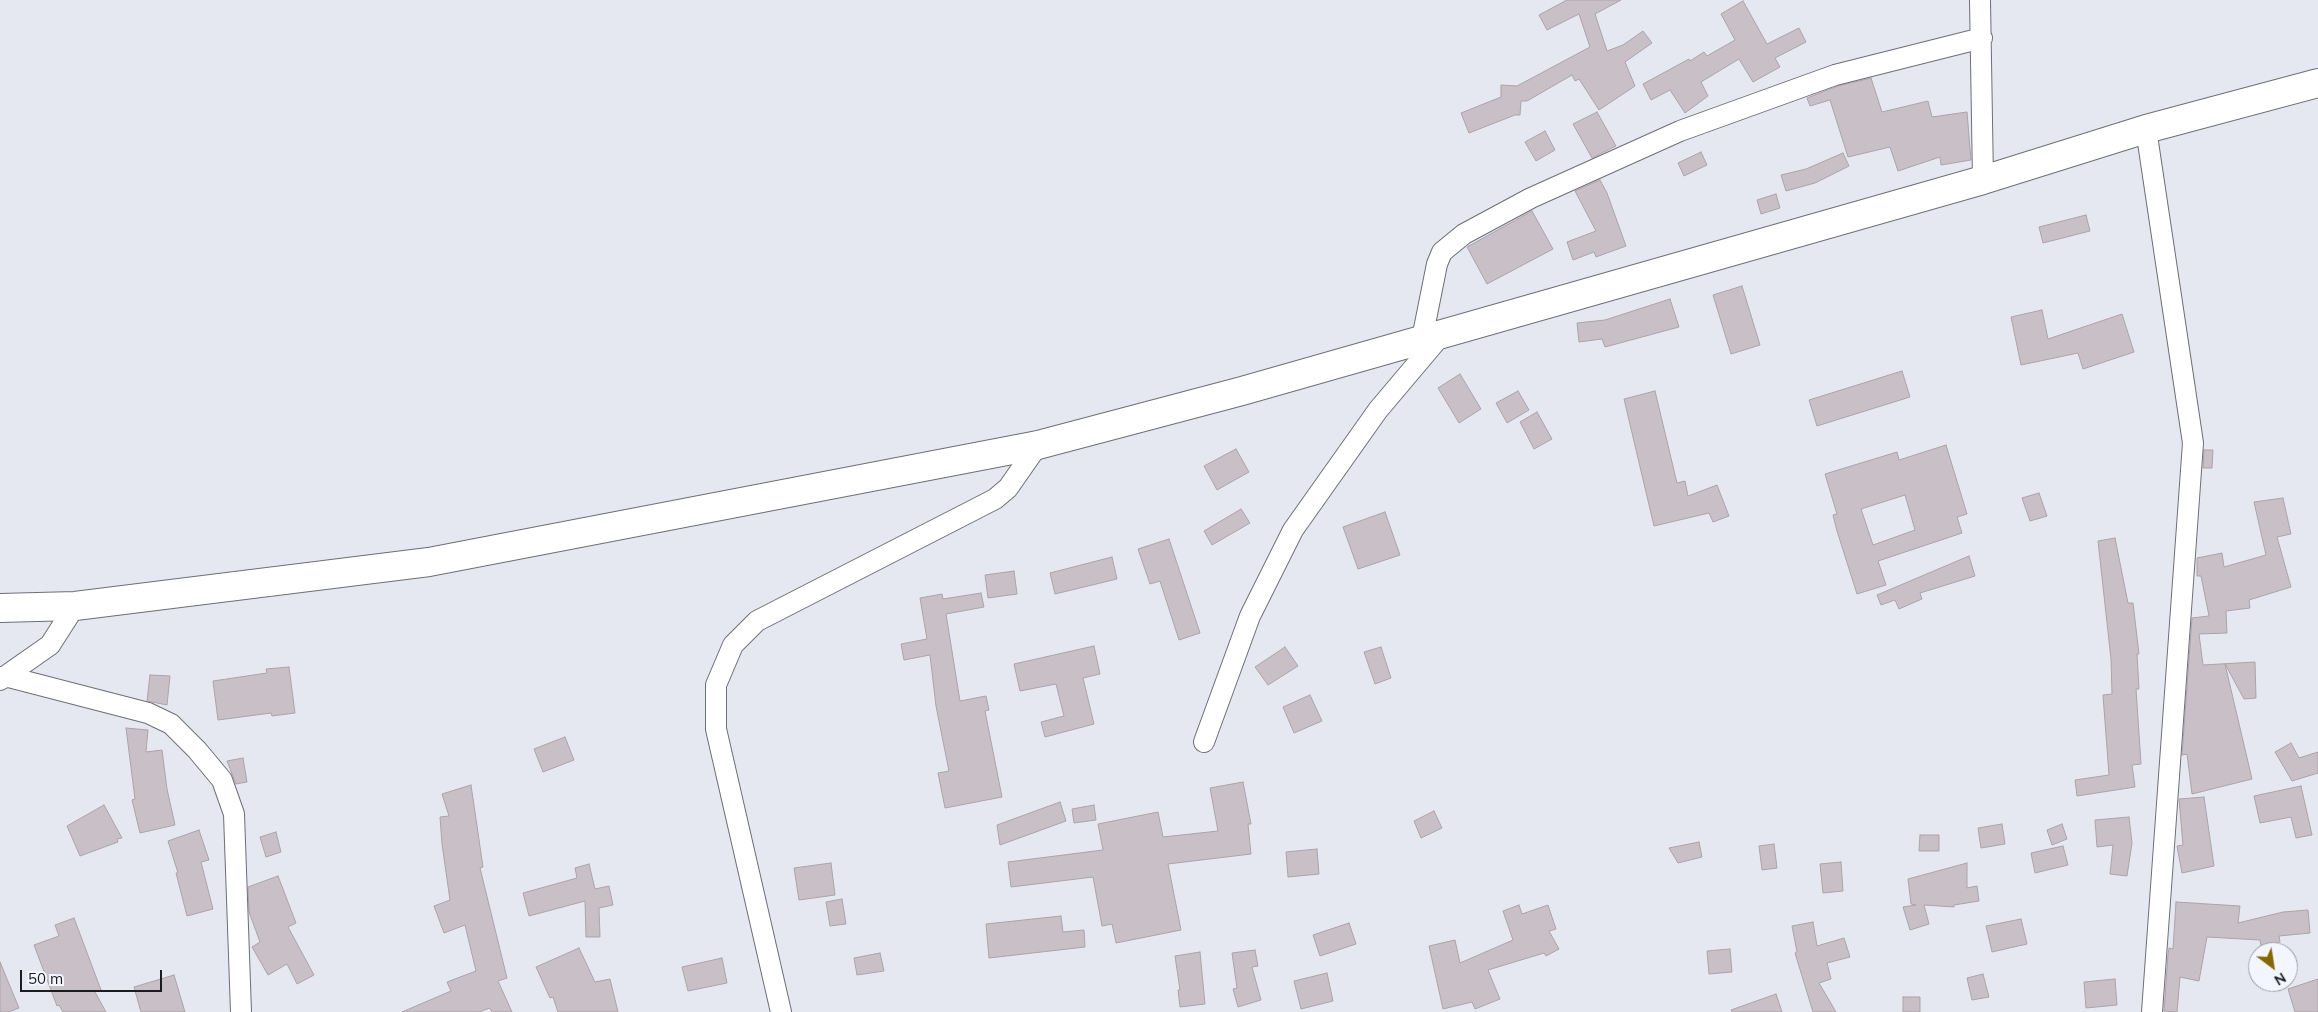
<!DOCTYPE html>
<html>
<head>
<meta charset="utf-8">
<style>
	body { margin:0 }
	#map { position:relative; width:2318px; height:1012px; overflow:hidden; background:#e6e8f1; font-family:Mulish,sans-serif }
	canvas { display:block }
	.north { position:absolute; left:2248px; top:942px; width:50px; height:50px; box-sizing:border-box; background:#f3f5ff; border:1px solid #9d9ea5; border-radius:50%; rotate:149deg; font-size:14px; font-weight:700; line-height:20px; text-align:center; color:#1b1c1f }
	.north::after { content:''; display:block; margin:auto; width:18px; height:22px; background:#866702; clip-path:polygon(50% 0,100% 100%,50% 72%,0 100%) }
	.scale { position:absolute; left:20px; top:970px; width:142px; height:22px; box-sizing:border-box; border:2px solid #1b1c1f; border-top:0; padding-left:6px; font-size:15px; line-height:18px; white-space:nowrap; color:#1b1c1f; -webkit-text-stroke:4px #f3f5ff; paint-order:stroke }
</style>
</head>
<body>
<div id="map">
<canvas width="2318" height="1012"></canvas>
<div class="north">N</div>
<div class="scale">50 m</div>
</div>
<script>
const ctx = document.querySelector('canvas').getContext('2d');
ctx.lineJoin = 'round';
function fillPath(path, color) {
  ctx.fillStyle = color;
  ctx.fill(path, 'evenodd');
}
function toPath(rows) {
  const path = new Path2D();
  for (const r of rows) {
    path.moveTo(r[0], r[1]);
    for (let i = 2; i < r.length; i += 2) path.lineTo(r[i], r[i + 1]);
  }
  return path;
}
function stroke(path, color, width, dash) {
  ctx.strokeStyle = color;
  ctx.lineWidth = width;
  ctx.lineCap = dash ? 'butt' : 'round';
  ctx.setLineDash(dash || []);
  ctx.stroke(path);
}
const building = toPath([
	[1567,0,1621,0,1595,14,1607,51,1623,45,1643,31,1652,43,1625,62,1635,86,1599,110,1579,79,1575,81,1572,75,1527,101,1521,101,1520,115,1515,115,1469,133,1461,113,1501,97,1501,85,1517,86,1590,47,1579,14,1547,30,1539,15,1567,0],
	[1743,1,1767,44,1799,28,1806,42,1775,58,1780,67,1753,82,1739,59,1701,82,1708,96,1685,113,1670,90,1651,100,1643,84,1689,59,1690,61,1704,52,1707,56,1735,40,1721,14,1743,1],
	[1871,78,1882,112,1928,101,1932,117,1967,112,1971,160,1941,165,1940,157,1898,171,1890,147,1848,157,1830,100,1810,106,1807,98,1838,86,1871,78],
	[1597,112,1616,146,1592,158,1573,124,1597,112],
	[1545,131,1555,150,1536,161,1525,142,1545,131],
	[1701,152,1707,165,1684,176,1678,163,1701,152],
	[1843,153,1849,166,1815,183,1786,191,1781,175,1806,169,1843,153],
	[1600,180,1607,193,1626,246,1596,257,1594,252,1573,260,1567,242,1596,231,1575,191,1600,180],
	[1776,194,1780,208,1761,214,1757,200,1776,194],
	[1532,211,1553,249,1487,284,1467,247,1532,211],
	[2086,215,2090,231,2043,243,2039,227,2086,215],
	[1742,286,1760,345,1731,354,1713,295,1742,286],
	[1670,299,1679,327,1605,347,1602,339,1579,342,1577,323,1605,320,1670,299],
	[2042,310,2048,339,2122,314,2134,352,2083,369,2078,353,2021,365,2011,317,2042,310],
	[1902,371,1910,397,1817,426,1809,400,1902,371],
	[1460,374,1481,409,1459,423,1438,388,1460,374],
	[1518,391,1529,410,1507,423,1496,403,1518,391],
	[1655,391,1677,483,1685,481,1688,496,1717,485,1729,516,1713,522,1709,513,1654,526,1624,399,1655,391],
	[1537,412,1552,439,1534,449,1520,422,1537,412],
	[1946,445,1967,514,1957,517,1962,533,1878,561,1886,585,1857,594,1837,531,1833,515,1837,514,1825,474,1897,452,1899,460,1946,445],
	[1905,495,1915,530,1873,545,1861,509,1905,495],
	[1236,449,1249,472,1217,490,1204,466,1236,449],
	[2204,450,2213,450,2212,468,2203,468,2204,450],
	[2039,493,2047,516,2030,521,2022,498,2039,493],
	[2283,498,2291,534,2277,537,2291,587,2249,600,2250,608,2226,611,2227,633,2199,634,2203,665,2255,662,2256,698,2244,699,2225,664,2252,779,2192,794,2187,754,2182,755,2192,618,2209,616,2201,576,2197,576,2197,558,2222,553,2224,567,2266,555,2254,502,2283,498],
	[1241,509,1250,523,1212,545,1204,531,1241,509],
	[1385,512,1400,555,1358,569,1343,527,1385,512],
	[2115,538,2128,603,2133,603,2139,654,2137,654,2139,689,2136,689,2141,764,2132,765,2135,787,2077,796,2075,780,2109,775,2103,695,2112,694,2111,659,2098,541,2115,538],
	[1169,539,1200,633,1179,640,1160,581,1150,584,1138,549,1169,539],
	[1969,556,1975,576,1920,593,1922,599,1899,609,1895,600,1881,605,1877,595,1969,556],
	[1112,557,1117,579,1055,594,1050,573,1112,557],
	[1014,571,1017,594,988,598,985,575,1014,571],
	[981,593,984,607,946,614,960,701,986,696,989,710,985,711,1002,797,945,808,938,773,949,771,936,706,930,655,904,660,901,644,927,639,920,598,942,594,943,599,981,593],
	[1094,646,1100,674,1083,678,1094,724,1045,737,1041,722,1064,716,1056,684,1020,691,1014,664,1094,646],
	[1285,647,1298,666,1268,685,1255,667,1285,647],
	[1381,647,1391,678,1375,684,1364,652,1381,647],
	[289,667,295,713,272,716,271,713,218,720,213,681,267,673,266,669,289,667],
	[150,675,170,676,167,705,147,701,150,675],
	[1310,695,1322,721,1294,733,1283,707,1310,695],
	[126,728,148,730,146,752,162,750,167,789,175,825,140,833,132,800,135,799,126,728],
	[565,737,574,760,543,772,534,749,565,737],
	[2291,743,2299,758,2318,752,2318,773,2292,781,2275,752,2291,743],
	[243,758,247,782,236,784,227,761,243,758],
	[1243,782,1251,824,1248,824,1251,854,1168,864,1181,930,1116,943,1112,924,1102,926,1093,877,1011,887,1008,862,1103,850,1098,824,1158,812,1163,837,1218,831,1210,788,1243,782],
	[471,785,483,867,480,868,507,978,498,981,512,1012,492,1012,490,1008,479,1012,402,1012,451,991,447,982,476,971,465,925,444,933,434,906,450,900,442,844,440,817,449,816,442,794,471,785],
	[2301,786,2312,835,2296,838,2291,817,2260,823,2254,796,2301,786],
	[2204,797,2214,866,2182,873,2177,846,2183,845,2179,799,2204,797],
	[1060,802,1066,821,1000,845,997,825,1060,802],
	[104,805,122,838,117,839,118,842,80,856,67,826,104,805],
	[1094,805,1096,820,1074,823,1072,809,1094,805],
	[1434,811,1442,828,1421,838,1414,821,1434,811],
	[2129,817,2132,843,2127,876,2110,874,2113,845,2097,847,2095,820,2129,817],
	[2002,824,2005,844,1981,848,1978,828,2002,824],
	[2062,824,2067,839,2052,845,2047,830,2062,824],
	[199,830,209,860,201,862,213,909,187,916,176,873,178,873,168,841,199,830],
	[276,832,281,852,266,857,260,837,276,832],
	[1920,835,1939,835,1939,851,1919,851,1920,835],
	[1699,842,1702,857,1678,863,1669,848,1699,842],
	[1774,844,1777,868,1762,870,1759,846,1774,844],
	[2063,846,2068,865,2035,873,2031,853,2063,846],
	[1317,849,1319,874,1288,877,1286,852,1317,849],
	[1841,862,1843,891,1823,893,1820,864,1841,862],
	[831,863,835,895,799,900,794,868,831,863],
	[1967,863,1967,888,1977,886,1979,901,1954,905,1954,907,1924,905,1929,924,1910,930,1903,907,1916,905,1911,904,1908,879,1967,863],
	[589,864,595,889,609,886,613,905,599,908,600,937,586,937,585,901,529,916,523,893,577,878,575,868,589,864],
	[278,876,296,923,288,927,314,975,297,984,287,964,268,975,252,947,260,942,249,912,248,887,278,876],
	[842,899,846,924,830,926,826,902,842,899],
	[2176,902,2240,906,2238,923,2283,912,2308,910,2310,933,2279,936,2280,942,2261,946,2260,940,2207,937,2199,981,2180,977,2177,1012,2164,1011,2168,954,2169,948,2173,949,2176,902],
	[1519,905,1522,914,1548,905,1556,929,1549,931,1559,949,1546,956,1544,953,1488,970,1500,999,1475,1009,1472,1002,1443,1009,1429,946,1455,940,1460,963,1513,940,1503,911,1519,905],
	[1061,916,1063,932,1084,930,1085,947,989,958,986,924,1061,916],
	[74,918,101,990,95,992,106,1012,63,1012,59,1005,57,1006,34,945,59,936,55,925,74,918],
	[2021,919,2027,944,1992,952,1986,926,2021,919],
	[1813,922,1817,946,1844,938,1850,957,1827,963,1831,979,1819,983,1836,1012,1813,1012,1795,953,1797,952,1792,926,1813,922],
	[1349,923,1356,944,1320,956,1313,935,1349,923],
	[579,948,595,982,610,979,618,1012,558,1012,553,997,550,998,536,967,579,948],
	[1730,949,1732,972,1709,974,1707,951,1730,949],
	[1255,950,1258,966,1252,967,1261,1000,1238,1007,1233,989,1237,988,1232,953,1255,950],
	[1200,952,1205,1004,1180,1007,1178,990,1180,990,1175,956,1200,952],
	[880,953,884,971,857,975,854,958,880,953],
	[722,958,727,983,688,991,682,967,722,958],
	[0,962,19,1008,9,1012,0,1012,0,962],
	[1327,973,1333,1001,1301,1009,1294,981,1327,973],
	[1983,974,1989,997,1972,1000,1967,978,1983,974],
	[174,975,185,1012,141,1012,134,987,174,975],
	[2115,979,2117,1005,2086,1008,2084,982,2115,979],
	[2318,979,2318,1012,2295,1012,2288,989,2318,979],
	[1776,994,1782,1012,1732,1012,1731,1010,1776,994],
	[1903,997,1920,997,1920,1012,1903,1012,1903,997]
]);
const street = toPath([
	[1980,0,1983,180],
	[2146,129,2193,443,2152,1012],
	[1422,339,1437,264,1442,252,1464,234,1531,198,1680,131,1835,75,1982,38],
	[5,676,148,713,171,724,197,750,222,780,234,814,241,1012],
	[0,680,50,645,75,606],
	[1204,742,1250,616,1293,530,1378,410,1443,333],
	[781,1012,716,729,716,685,733,645,757,621,995,499,1008,488,1038,445]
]);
const primary = toPath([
	[0,608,75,606,429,562,1038,445,1242,391,1983,180,2146,129,2318,83]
]);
fillPath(building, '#c8c0c6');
stroke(building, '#aba3a9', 1);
stroke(street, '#6d6f77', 22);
stroke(primary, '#6d6f77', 30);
stroke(street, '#fff', 20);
stroke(primary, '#fff', 28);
</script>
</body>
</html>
